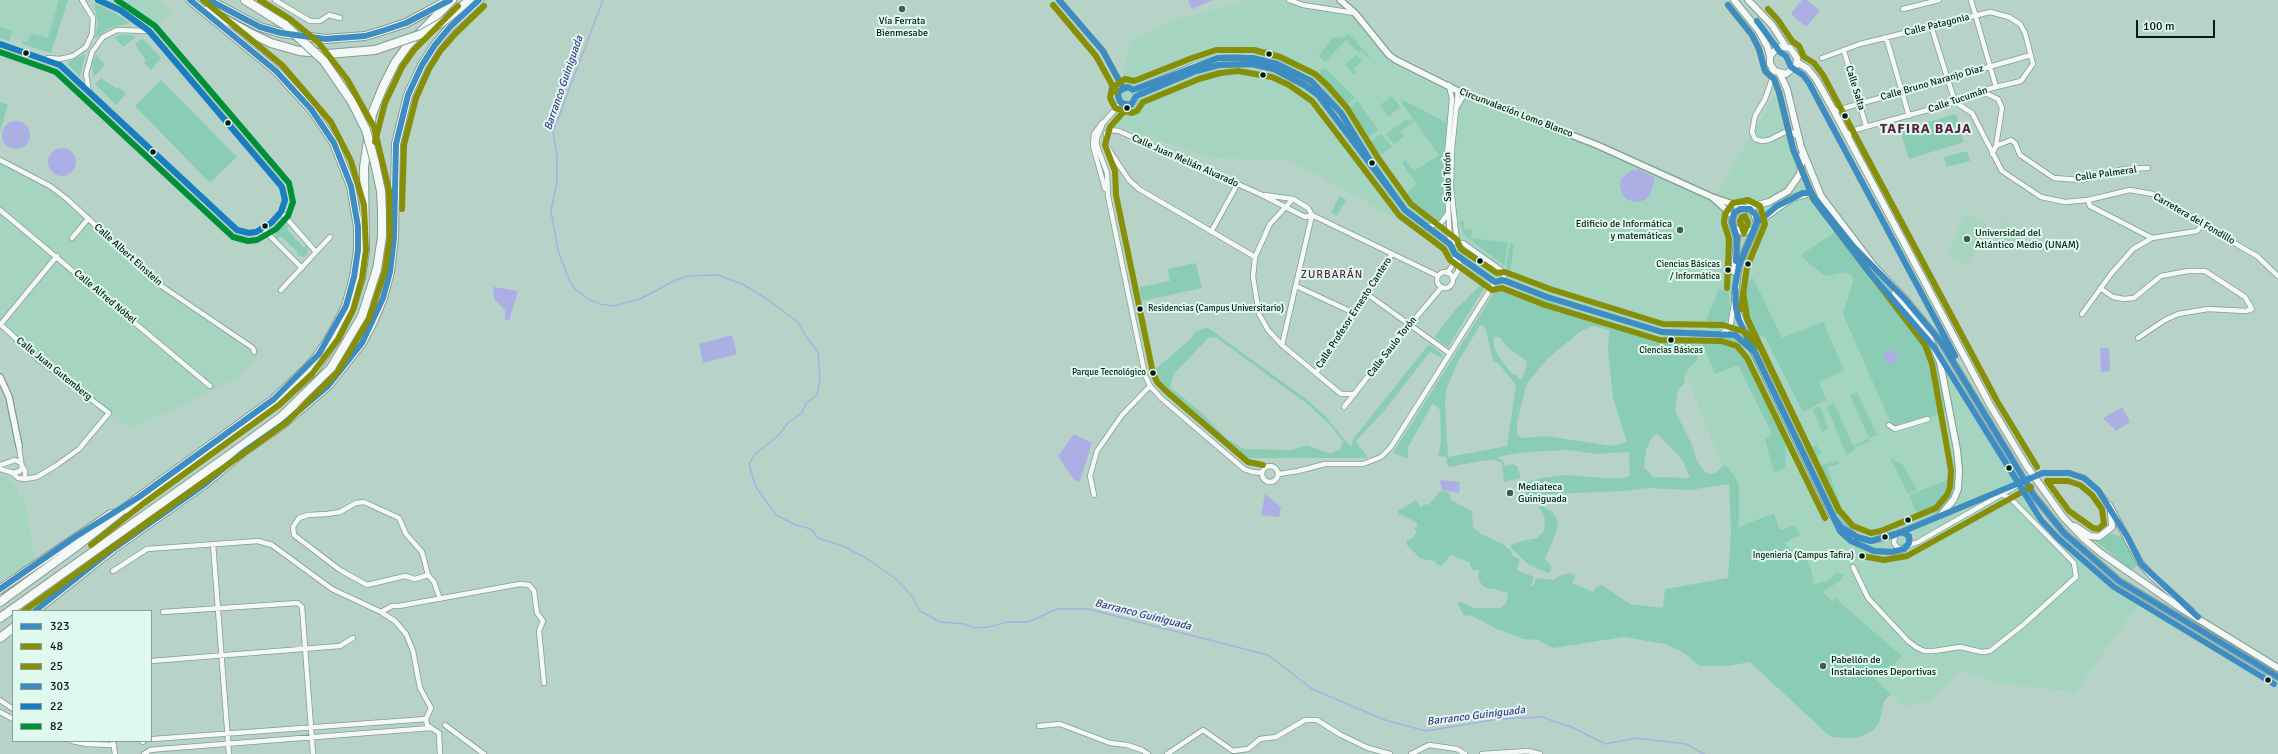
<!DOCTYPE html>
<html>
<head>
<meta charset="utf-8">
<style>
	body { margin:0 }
	#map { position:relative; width:2278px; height:754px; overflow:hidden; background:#b7d3c7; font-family:Signika,sans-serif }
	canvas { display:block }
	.legend { position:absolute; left:12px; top:610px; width:140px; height:132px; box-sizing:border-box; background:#e0f9ee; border:1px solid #89a096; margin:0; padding:5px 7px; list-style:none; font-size:12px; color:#071b13 }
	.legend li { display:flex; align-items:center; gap:8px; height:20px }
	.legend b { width:20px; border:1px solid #89a096 }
	.scale { position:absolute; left:2136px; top:20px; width:79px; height:18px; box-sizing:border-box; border:2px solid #071b13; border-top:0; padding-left:5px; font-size:12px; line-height:14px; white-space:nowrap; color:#071b13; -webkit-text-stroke:3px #e0f9ee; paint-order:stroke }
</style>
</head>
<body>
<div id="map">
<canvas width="2278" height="754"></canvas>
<ul class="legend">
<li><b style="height:5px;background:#3e8dc2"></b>323</li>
<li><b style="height:5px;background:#878e07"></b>48</li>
<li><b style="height:5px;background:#878e07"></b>25</li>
<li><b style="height:5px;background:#3e8dc2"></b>303</li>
<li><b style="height:5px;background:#187ec2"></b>22</li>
<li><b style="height:5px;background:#009038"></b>82</li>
</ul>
<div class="scale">100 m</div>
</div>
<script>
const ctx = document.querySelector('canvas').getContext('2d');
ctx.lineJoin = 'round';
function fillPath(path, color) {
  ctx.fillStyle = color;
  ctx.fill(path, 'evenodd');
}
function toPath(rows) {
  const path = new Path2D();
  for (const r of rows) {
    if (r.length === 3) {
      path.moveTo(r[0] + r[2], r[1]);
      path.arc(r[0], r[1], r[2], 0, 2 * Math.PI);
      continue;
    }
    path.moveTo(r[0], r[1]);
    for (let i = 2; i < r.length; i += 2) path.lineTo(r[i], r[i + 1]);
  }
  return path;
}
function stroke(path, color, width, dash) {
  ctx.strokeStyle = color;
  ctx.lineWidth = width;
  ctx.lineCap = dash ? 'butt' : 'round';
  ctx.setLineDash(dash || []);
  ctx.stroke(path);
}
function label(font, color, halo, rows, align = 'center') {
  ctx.font = font + ' Signika,sans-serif';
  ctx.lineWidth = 4;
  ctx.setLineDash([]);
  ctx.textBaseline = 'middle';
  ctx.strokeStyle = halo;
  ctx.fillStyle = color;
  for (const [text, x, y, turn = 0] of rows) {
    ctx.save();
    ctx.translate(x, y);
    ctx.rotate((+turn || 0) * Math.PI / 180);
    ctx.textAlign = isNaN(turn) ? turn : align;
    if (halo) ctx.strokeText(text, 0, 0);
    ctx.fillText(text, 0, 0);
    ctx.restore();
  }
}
const built = toPath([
	[0,0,65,0,48,52,27,46,28,42,11,37,9,41,0,38],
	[119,0,157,0,173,12,156,26,129,5],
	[1248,0,1286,0,1348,10,1389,58,1668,171,1716,194,1777,92,1783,122,1803,184,1911,315,2028,500,2082,564,2139,604,2075,692,1997,683,1962,670,1928,702,1916,703,1904,707,1890,694,1884,701,1879,723,1866,735,1840,739,1826,734,1750,662,1811,606,1775,512,1739,528,1734,498,1674,343,1504,285,1485,281,1399,220,1313,173,1286,160,1212,158,1110,125,1132,40,1165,23],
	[0,157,19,165,50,183,76,203,163,283,262,350,239,377,131,429,0,321],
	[1966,213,1987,223,1968,266,1946,256],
	[2006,221,2022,242,2010,251,1994,231],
	[0,475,7,477,17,485,19,496,24,495,34,555,32,563,17,574,12,574,0,580]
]);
const green = toPath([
	[59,0,68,0,51,53,22,44,23,41,28,42,31,33,48,38],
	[94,3,115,13,130,23,109,28,95,39,98,24],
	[0,27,12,31,9,41,0,38],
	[1349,34,1370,57,1369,58,1361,51,1358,52,1346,40,1325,62,1317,53,1320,55,1333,37,1342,38],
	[121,35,132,35,136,37,123,47,114,37],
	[142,38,161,58,151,70,144,63,146,61,135,44],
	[1266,48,1289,57,1290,62,1259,53],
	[84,54,85,55,80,77,67,63],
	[96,55,105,65,93,78,92,63],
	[1356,55,1362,61,1354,69,1357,73,1354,75,1345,65],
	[1233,59,1250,60,1249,63,1220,63,1182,75,1181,73,1215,61],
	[1325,68,1355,98,1344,108,1329,89,1316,78,1321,72,1319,71],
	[101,78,117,89,119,87,126,94,116,105,95,84],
	[161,80,237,157,210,183,135,106],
	[1392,96,1400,107,1388,117,1380,105],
	[1357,100,1378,130,1366,139,1346,111],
	[1403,100,1447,123,1443,161,1445,214,1439,220,1432,222,1421,219,1423,215,1407,193,1417,184,1402,163,1405,160,1414,171,1439,155,1401,102],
	[0,102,8,105,0,131],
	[1956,114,1964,142,1909,159,1900,130],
	[1407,119,1409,121,1412,119,1414,121,1400,132,1404,136,1394,144,1386,134],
	[1381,134,1392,147,1375,159,1367,144],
	[1967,151,1970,161,1947,167,1944,157],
	[1339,196,1346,200,1337,216,1331,213],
	[1459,221,1464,221,1464,229,1472,230,1471,238,1508,243,1504,265,1464,235],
	[283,223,289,226,287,229,303,247,307,245,308,253,304,257,296,255,298,252,280,236,277,239,275,236,276,227],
	[1836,232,1891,291,1931,343,1938,363,1946,412,1893,428,1843,314,1853,282,1852,276,1844,272,1825,276,1804,259,1802,254],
	[1510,243,1514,244,1510,274,1506,266],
	[1456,244,1491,267,1488,271,1460,252,1455,246],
	[1196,263,1202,288,1142,301,1139,287,1170,281,1168,269],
	[1753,278,1782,338,1823,322,1844,370,1819,382,1826,400,1803,412,1764,335,1753,339,1741,307,1740,288],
	[1483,283,1486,285,1448,347,1434,337,1456,309],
	[1504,286,1661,339,1675,341,1678,338,1687,339,1694,341,1692,345,1698,359,1685,373,1684,384,1678,390,1675,411,1693,447,1696,459,1706,473,1711,474,1717,472,1723,465,1728,467,1739,484,1739,527,1774,513,1780,529,1783,530,1793,525,1797,528,1800,536,1795,537,1785,543,1798,558,1804,554,1811,569,1814,584,1827,581,1836,573,1843,573,1844,575,1841,580,1823,592,1832,601,1835,598,1902,656,1887,672,1884,670,1875,679,1891,694,1884,701,1879,723,1874,730,1857,738,1831,737,1750,662,1728,666,1700,666,1684,653,1665,644,1624,637,1553,648,1538,640,1523,639,1497,629,1470,615,1464,616,1457,603,1462,602,1474,608,1501,608,1506,604,1508,593,1494,589,1486,588,1482,585,1478,578,1479,570,1472,570,1469,562,1451,555,1441,566,1436,564,1435,561,1421,559,1406,544,1407,540,1411,539,1417,533,1414,529,1418,526,1416,522,1399,514,1398,511,1416,500,1421,507,1425,504,1429,505,1440,491,1449,492,1451,500,1472,511,1473,527,1481,534,1503,544,1510,550,1513,556,1520,559,1517,570,1534,577,1531,586,1534,585,1536,578,1554,580,1559,576,1569,573,1575,575,1572,583,1593,592,1597,586,1602,585,1630,604,1663,608,1665,589,1728,578,1731,532,1729,484,1689,490,1647,488,1624,491,1526,495,1526,482,1542,478,1565,475,1605,478,1621,478,1630,476,1629,454,1627,452,1597,454,1569,450,1526,452,1501,456,1497,458,1503,460,1505,466,1513,464,1517,466,1521,478,1504,482,1502,463,1495,460,1480,461,1449,467,1446,463,1447,457,1438,456,1441,441,1440,410,1433,403,1408,447,1408,459,1393,453,1497,288],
	[1480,325,1485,326,1493,361,1498,363,1516,385,1507,446,1448,457,1445,401,1447,387,1458,362],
	[1593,326,1609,330,1608,350,1613,398,1627,442,1612,446,1546,436,1522,438,1517,435,1517,422,1526,385,1547,359,1581,331],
	[1494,337,1499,337,1506,346,1526,361,1527,366,1521,380,1515,374,1512,374,1499,357,1494,347],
	[1657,433,1683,461,1690,478,1653,477,1644,467,1646,450,1651,439],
	[1719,289,1729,293,1730,314,1725,326,1716,330,1703,327],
	[1207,327,1306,399,1325,416,1351,447,1353,439,1429,344,1443,355,1441,358,1430,352,1384,411,1356,441,1368,458,1247,458,1234,454,1205,429,1207,425,1204,422,1200,424,1187,414,1158,387,1154,379,1152,372,1193,337,1194,333],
	[1209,337,1217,338,1310,406,1331,426,1343,442,1340,449,1332,453,1325,452,1307,445,1292,450,1244,449,1226,438,1201,412,1170,387,1174,374],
	[1730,337,1738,341,1748,359,1781,427,1786,438,1785,468,1774,472,1765,439,1772,434,1738,365,1715,374,1701,340],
	[1857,392,1877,435,1869,438,1870,442,1854,447,1855,450,1846,454,1827,407,1834,403,1853,446,1869,438,1850,395],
	[1820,406,1828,429,1822,432,1813,409],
	[1816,445,1822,454,1810,459,1805,450],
	[1890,458,1903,465,1917,490,1908,494],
	[1838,461,1839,464,1827,467,1848,527,1839,519,1815,467],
	[1955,477,1955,490,1942,511,1919,519,1909,495],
	[1540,505,1552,511,1558,521,1555,536,1545,558,1547,562,1551,565,1551,571,1548,573,1529,565,1511,548,1511,545,1518,542,1537,538,1544,531,1545,519,1539,507],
	[2113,534,2124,538,2138,564,2135,568,2131,570,2093,539]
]);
const water = toPath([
	[1188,0,1213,0,1192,9],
	[1802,0,1807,0,1820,11,1806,27,1791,14],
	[16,135,14],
	[62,162,14],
	[1632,170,1639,170,1655,177,1650,195,1645,200,1637,202,1628,200,1622,194,1620,186,1621,179],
	[493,287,518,291,509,321,505,319,505,310,494,299],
	[732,335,737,354,703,363,699,344],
	[2100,348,2109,348,2110,371,2101,372],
	[1891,357,7],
	[2122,407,2130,422,2116,431,2103,418],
	[1074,434,1092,443,1080,481,1074,480,1058,456],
	[1440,480,1460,482,1459,493,1442,490],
	[1265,494,1281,507,1279,517,1261,515]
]);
const stream = toPath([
	[603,0,553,132,557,156,557,182,551,211,558,251,570,282,576,290,590,300,600,304,614,306,640,299,676,280,688,276,718,275,744,285,767,299,799,323,805,335,818,352,820,380,817,395,806,403,802,413,788,423,778,436,754,455,749,464,756,487,776,515,796,525,811,529,818,538,843,546,866,558,896,579,912,596,920,611,940,622,964,624,975,628,988,627,1008,622,1028,622,1057,609,1088,609,1268,655,1312,689,1385,720,1426,731,1499,719,1542,717,1574,728,1605,744,1637,738,1686,744,1704,754]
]);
const minor = toPath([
	[275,0,310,21,320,21,329,15,340,18],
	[1059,0,1103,51,1123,88],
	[1289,0,1303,5,1354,13],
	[1971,0,1996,87],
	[1903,9,1939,0],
	[1931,26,1955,102],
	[1886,37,1909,116],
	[0,44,60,65,237,230,249,233,256,232,271,223,281,212,285,200,282,187,269,171,149,31,120,10,98,0],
	[1844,51,1866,126],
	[48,58,60,59,73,56,86,47,92,34,93,18,82,0],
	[1822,58,1860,44,1990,12,2009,17,2020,24,2025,33,2033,64,2021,81,1988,89,1950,104,1851,131,1848,138],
	[1772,68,1772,79,1765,99,1755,116,1752,132,1755,139,1762,141,1769,140,1789,130,1798,137],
	[1449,85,1452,99,1446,167,1450,244],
	[1127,96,9],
	[1133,90,1195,65,1218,58,1238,57,1277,64,1311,81,1322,91,1341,113,1360,145],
	[89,92,86,74,92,52,103,37,117,30,147,31],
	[1983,92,1998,99,2002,108,1996,146],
	[1136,96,1196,71,1219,65,1252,64,1274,69,1306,86,1318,95,1405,210,1450,244,1455,254,1495,282,1503,280,1547,297,1662,332,1735,335,1752,350],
	[1955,102,1972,113,2002,171,2041,197,2065,202,2088,200,2130,190,2153,194,2183,214,2257,256,2278,276],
	[1121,103,1103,123,1097,138,1097,146,1107,173,1108,196,1145,375,1150,386,1161,398,1244,469,1252,472,1262,473],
	[1457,107,1465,93],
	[1834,111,2031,55],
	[1102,123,1094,134,1093,146,1105,189],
	[1992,154,1996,146,2011,140,2015,143,2020,155,2054,178,2081,180,2125,169,2148,168],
	[0,160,50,186,67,199,160,285,253,348,254,352],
	[1265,195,1293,199,1308,208,1312,215,1282,345],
	[1293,199,1270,224,1255,257,1253,277,1259,314,1268,330,1282,345,1341,394,1355,394],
	[2088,200,2090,206,2152,238],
	[0,210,210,386],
	[281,212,316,252],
	[1426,227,1441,223,1448,213],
	[263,229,302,268],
	[1211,232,1237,185],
	[72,238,88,219],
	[1457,242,1451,187,1452,149,1458,91],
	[1450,244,1453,242,1463,243,1501,270,1504,275,1503,280],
	[1255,257,1139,189,1129,180,1113,156,1106,145,1106,133,1109,130,1119,131,1260,194,1305,217,1312,215,1438,276],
	[1445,280,8],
	[1447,273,1455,262,1455,254],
	[1453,279,1458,271,1460,257],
	[1296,286,1354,313],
	[2100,288,2113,297,2124,299,2134,298,2161,276,2188,271,2205,271,2245,297,2252,309,2246,311,2208,309,2178,314,2165,320,2138,338],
	[281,290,330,237],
	[1367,294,1449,353],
	[2082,314,2111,274,2133,249,2152,238,2197,231,2203,224],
	[0,324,38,359,109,413,79,449,57,465,37,477,25,479,18,478,13,473],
	[0,325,57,256],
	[1722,333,1730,328,1734,304],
	[1316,373,1392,254],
	[1344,407,1391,347,1441,288],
	[1889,425,1895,429,1928,419],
	[0,465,15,460,21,463],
	[1270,474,8],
	[22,466,25,471,25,479],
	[0,469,13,473,20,471,22,468,19,446],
	[1279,474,1298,471,1325,464,1363,464,1381,457,1391,447,1495,282],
	[1094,495,1090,476,1097,451,1122,415,1150,386],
	[1832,515,1840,531,1851,541,1874,551,1892,552,1918,542,2030,478,2043,473,2069,473,2084,478,2098,490,2109,505],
	[1837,522,1857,537,1871,541,1883,539,2011,487],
	[1902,532,1909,536,1910,541,1908,546],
	[1895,535,1894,543,1897,547,1902,549],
	[213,544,229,754],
	[1853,567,1868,598,1908,641,1916,647,1924,651,1934,651,1960,647,1982,652,1990,651,2023,625,2076,577,2074,563,2010,498,2003,495],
	[113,571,147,549,258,541,272,545,332,589,381,612,395,621,406,634,413,651,420,688,431,708,426,719,427,725,439,733,440,754],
	[428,575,415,579,405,576,367,585,340,570,294,535,293,527,299,518,308,515,327,514,340,512,356,503,364,502,399,518,406,534,422,552,428,575,434,582,440,599],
	[163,612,298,603,302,607,313,754],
	[381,612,392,606,399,606,520,584,529,585,534,591,537,613,543,621,539,631,544,683],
	[151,661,340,646,353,638],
	[0,700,13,709],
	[0,712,13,719],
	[445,725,484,754],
	[1039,726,1060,724,1110,743,1127,745,1142,750,1148,754],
	[153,739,426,719],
	[72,741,87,744,112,745],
	[113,741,115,754],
	[142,741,143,742],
	[144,754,150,750,160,749,431,728],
	[1167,754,1203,730,1233,751,1248,749,1260,739,1276,737,1305,720,1317,720,1341,735,1368,748,1390,754],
	[1411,754,1429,745,1457,749,1465,754],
	[1482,754,1528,751,1540,754]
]);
const tertiary = toPath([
	[1340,0,1355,13,1389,55,1396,60,1458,91,1597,145,1712,197,1753,211,1757,223,1739,265,1735,294,1736,308,1751,346,1832,515],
	[1713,198,1733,216],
	[1735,228,1743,233,1753,230],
	[1734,272,1737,238,1732,222,1733,216,1737,210,1744,208],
	[0,377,9,397,19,446]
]);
const secondary = toPath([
	[1734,0,1759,31,1767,46,1770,56,1770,64,1775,71,1786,74,1796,66,1797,58,1790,48,1781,47,1777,48,1770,56],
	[1748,0,1772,25,1786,47],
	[1797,62,1808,69,1816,79,1834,111,1990,405,2026,465],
	[1780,74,1787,89,1801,147,1821,196,1874,266,1905,299,1941,342,2018,470],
	[1746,208,1769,202,1788,191,1800,174,1802,155],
	[1757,223,1792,198,1810,193,1860,253],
	[1895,293,1928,334,1940,362,1957,450,1959,470,1958,489,1954,499,1941,515],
	[2043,489,2063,517,2083,538,2101,553,2182,609,2278,668],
	[2034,496,2064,533,2119,581,2278,677],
	[2109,505,2141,564,2151,575,2191,611],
	[2075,526,2090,536,2099,537,2112,527,2111,512]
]);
const motorway = toPath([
	[209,0,260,27,281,33,325,39,365,36,385,30,406,23,445,2],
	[245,0,285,25],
	[208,10,248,32,271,43,299,51,328,54,375,50],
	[324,61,352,102],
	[243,452,282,425,328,386,362,343,373,322,383,298,390,272,394,238,396,144,408,95,422,65,435,45,450,27,479,0],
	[129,511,278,403,314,371,337,338,352,307,361,278,365,251,364,167,372,114,383,87,395,63,408,45,452,0],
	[0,589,111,514],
	[0,602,77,546,139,497,274,399,307,368,319,354,331,335,346,306,354,277,358,250,358,227,351,186,334,143,311,109,276,71,190,0],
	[35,611,113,549,205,484,242,453],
	[0,618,239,448,281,417,331,368,362,316,377,269,382,237,382,212,381,191,375,163],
	[0,638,13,628]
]);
const secondaryBridge = toPath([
	[2026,465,2043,489],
	[2018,470,2034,496]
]);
const motorwayBridge = toPath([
	[285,25,324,61],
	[375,50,422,34,441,23,470,0],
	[352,102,366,130,375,163]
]);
const bus1 = toPath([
	[209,0,260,27,281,33,325,39,365,36,385,30,406,23,450,0],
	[1059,0,1103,51,1123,88],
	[1218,58,1253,58,1277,64,1311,81,1341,113,1371,162,1405,210,1318,95,1306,86,1274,69,1252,64,1219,65,1196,71,1136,96,1131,105,1121,103,1118,96,1119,91,1128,87,1133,90,1218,58],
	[1405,210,1450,244],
	[1405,210,1450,244],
	[1450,244,1455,254,1495,282,1503,280,1547,297,1662,332,1735,335,1753,351],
	[1736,261,1737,238,1732,222,1734,213,1740,209,1750,209,1756,215,1757,223,1751,235],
	[1833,516,1840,526,1857,537,1871,541,1902,532,1909,536,1909,543,1904,549,1892,552,1874,551,1851,541,1840,531,1833,516],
	[1833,516,1739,320,1736,308,1735,287,1739,265,1757,223,1777,206,1803,193,1810,193,1814,197,1853,246,1905,299,1941,342,2034,496,2064,533,2119,581,2278,677],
	[1892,536,2043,473,2069,473,2084,478,2098,490,2128,538,2141,564,2198,617],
	[0,589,75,537,139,497,274,399,319,354,346,306,354,277,358,250,358,227,351,186,334,143,311,109,276,71,190,0],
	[35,611,113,549,205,484,242,453,282,425,328,386,362,343,383,298,390,272,394,238,396,144,408,95,422,65,435,45,450,27,479,0]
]);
const bus2 = toPath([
	[1053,5,1096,56,1116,92],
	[375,142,385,103,402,67,414,50,458,6],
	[402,209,404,145,416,98,429,69,441,50,456,33,484,6],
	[1399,215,1312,101,1289,85,1272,77,1238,71,1220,73,1199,79,1143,102,1137,111,1132,113,1115,108,1110,98,1112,88,1125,79,1134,81,1192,58,1216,50,1254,50,1280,57,1315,74,1328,86,1347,108,1378,158,1411,204,1455,238],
	[1400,216,1444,249,1450,260,1492,290,1502,288,1545,305,1660,340,1721,341,1737,346,1747,358,1825,518],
	[1727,288,1729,239,1724,223,1725,214,1733,203,1748,200,1760,206,1765,224,1747,267,1741,309],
	[1743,293,1747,318,1839,511],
	[91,545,144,503,279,405,312,374,338,339,353,310,362,278,366,250,364,205,351,161,331,122,282,65,203,0],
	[24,611,286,423,337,373,369,319,385,271,390,237,389,190,374,127,347,79,318,42,290,19,260,0]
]);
const bus3 = toPath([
	[1768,9,1778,20,1792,41,1799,46,1804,57,1814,63,1823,75,1997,401,2037,467],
	[1127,108,1110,127,1105,145,1115,171,1116,195,1153,373,1157,382,1167,392,1248,462,1263,465],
	[1745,216,1748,223,1744,233,1740,221,1742,217,1745,216],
	[1457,240,1461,249,1497,273,1505,272,1550,289,1663,324,1723,325,1745,332,1761,349,1839,510,1853,526,1871,533,1881,531,1936,508,1947,495,1950,487,1951,470,1932,364,1925,345,1814,200,1793,149,1779,92,1774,79,1765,71,1759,49,1752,35,1728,5],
	[1743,293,1747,318,1759,345],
	[2047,481,2068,481,2080,485,2092,495,2102,509,2104,524,2098,529,2093,528,2069,511,2047,481],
	[1862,556,1884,560,1907,556,2031,487]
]);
const bus4 = toPath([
	[1728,5,1752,35,1759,49,1765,71,1774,79,1779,92,1793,149,1814,200,1868,271,1934,347,2041,520,2059,539,2114,587,2274,684],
	[1757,21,1780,52,1786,56,1791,67,1803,75,1809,83,1955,356]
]);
const bus5 = toPath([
	[0,44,60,65,237,230,249,233,256,232,271,223,281,212,285,200,282,187,149,31,120,10,98,0]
]);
const bus6 = toPath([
	[0,52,56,72,233,237,248,241,257,240,276,229,288,216,293,202,289,183,155,26,117,0]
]);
const markers = [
	[902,9,4,"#455b52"],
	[26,53,3.5,"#071b13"],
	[1269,54,3.5,"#071b13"],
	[1263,75,3.5,"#071b13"],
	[1127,108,3.5,"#071b13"],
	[1845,116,3.5,"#071b13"],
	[228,123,3.5,"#071b13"],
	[153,152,3.5,"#071b13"],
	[1372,163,3.5,"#071b13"],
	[265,226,3.5,"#071b13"],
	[1680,230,4,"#455b52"],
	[1967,239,4,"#455b52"],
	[1480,261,3.5,"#071b13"],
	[1748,264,3.5,"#071b13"],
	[1728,270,3.5,"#071b13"],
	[1140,309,3.5,"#071b13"],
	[1671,340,3.5,"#071b13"],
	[1153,373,3.5,"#071b13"],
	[2009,468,3.5,"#071b13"],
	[1510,493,4,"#455b52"],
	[1908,520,3.5,"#071b13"],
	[1885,537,3.5,"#071b13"],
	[1862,556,3.5,"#071b13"],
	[1823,666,4,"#455b52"],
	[2268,680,3.5,"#071b13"]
];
const busNames = [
	["Ciencias Básicas",1720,265],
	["/ Informática",1720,277],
	["Residencias (Campus Universitario)",1148,309,"left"],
	["Ciencias Básicas",1671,351,"center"],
	["Parque Tecnológico",1146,373],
	["Ingeniería (Campus Tafira)",1854,556]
];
const poiNames = [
	["Vía Ferrata",902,21,"center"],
	["Bienmesabe",902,33,"center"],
	["Edificio de Informática",1672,224,"right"],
	["y matemáticas",1672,236,"right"],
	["Universidad del",1975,233],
	["Atlántico Medio (UNAM)",1975,245],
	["Mediateca",1518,487],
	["Guiniguada",1518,499],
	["Pabellón de",1831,660],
	["Instalaciones Deportivas",1831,672]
];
const streetNames = [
	["Calle Patagonia",1937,25,-14],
	["Calle Bruno Naranjo Díaz",1932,83,-16],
	["Calle Salta",1855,88,73],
	["Calle Tucumán",1958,100,-19],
	["Circunvalación Lomo Blanco",1516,113,21],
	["Calle Juan Melián Alvarado",1185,161,24],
	["Calle Palmeral",2106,174,-8],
	["Saulo Torón",1448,177,-91],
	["Carretera del Fondillo",2194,219,30],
	["Calle Albert Einstein",128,255,42],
	["Calle Alfred Nóbel",105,297,40],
	["Calle Profesor Ernesto Cantero",1354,313,-57],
	["Calle Saulo Torón",1392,347,-52],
	["Calle Juan Gutemberg",54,369,39]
];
const waterNames = [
	["Barranco Guiniguada",564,83,-71],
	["Barranco Guiniguada",1143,615,14],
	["Barranco Guiniguada",1476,716,-7]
];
const neighbourhoodNames = [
	["ZURBARÁN",1332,275]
];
const districtNames = [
	["TAFIRA BAJA",1926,129]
];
fillPath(built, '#a5d4c0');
fillPath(green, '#8bcdb4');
fillPath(water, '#abafe4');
stroke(stream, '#abafe4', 1.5);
stroke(minor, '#859b92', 6);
stroke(tertiary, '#859b92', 8);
stroke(secondary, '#859b92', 8);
stroke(motorway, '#859b92', 10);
stroke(minor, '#f4f8f7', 4.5);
stroke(tertiary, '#f4f8f7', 5.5);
stroke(secondary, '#f4f8f7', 6);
stroke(motorway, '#f4f8f7', 8);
stroke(secondaryBridge, '#859b92', 8, []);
stroke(motorwayBridge, '#859b92', 10, []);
stroke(secondaryBridge, '#f4f8f7', 6);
stroke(motorwayBridge, '#f4f8f7', 8);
stroke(bus1, '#3e8dc2', 6);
stroke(bus2, '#878e07', 6);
stroke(bus3, '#878e07', 6);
stroke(bus4, '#3e8dc2', 6);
stroke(bus5, '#187ec2', 6);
stroke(bus6, '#009038', 6);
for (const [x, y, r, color] of markers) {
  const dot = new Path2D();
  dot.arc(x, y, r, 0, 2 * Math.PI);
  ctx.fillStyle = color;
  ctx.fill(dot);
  stroke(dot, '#e0f9ee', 1.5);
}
label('9px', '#071b13', '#e0f9ee', busNames, 'right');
label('10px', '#071b13', '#e0f9ee', poiNames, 'left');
label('10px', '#071b13', '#e0f9ee', streetNames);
label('italic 11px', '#473692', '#e0f9ee', waterNames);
ctx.letterSpacing = '1px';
label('11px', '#5e2146', '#e0f9ee', neighbourhoodNames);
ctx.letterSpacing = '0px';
ctx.letterSpacing = '1px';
label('bold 14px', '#5e2146', '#e0f9ee', districtNames);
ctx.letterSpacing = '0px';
</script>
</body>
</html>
